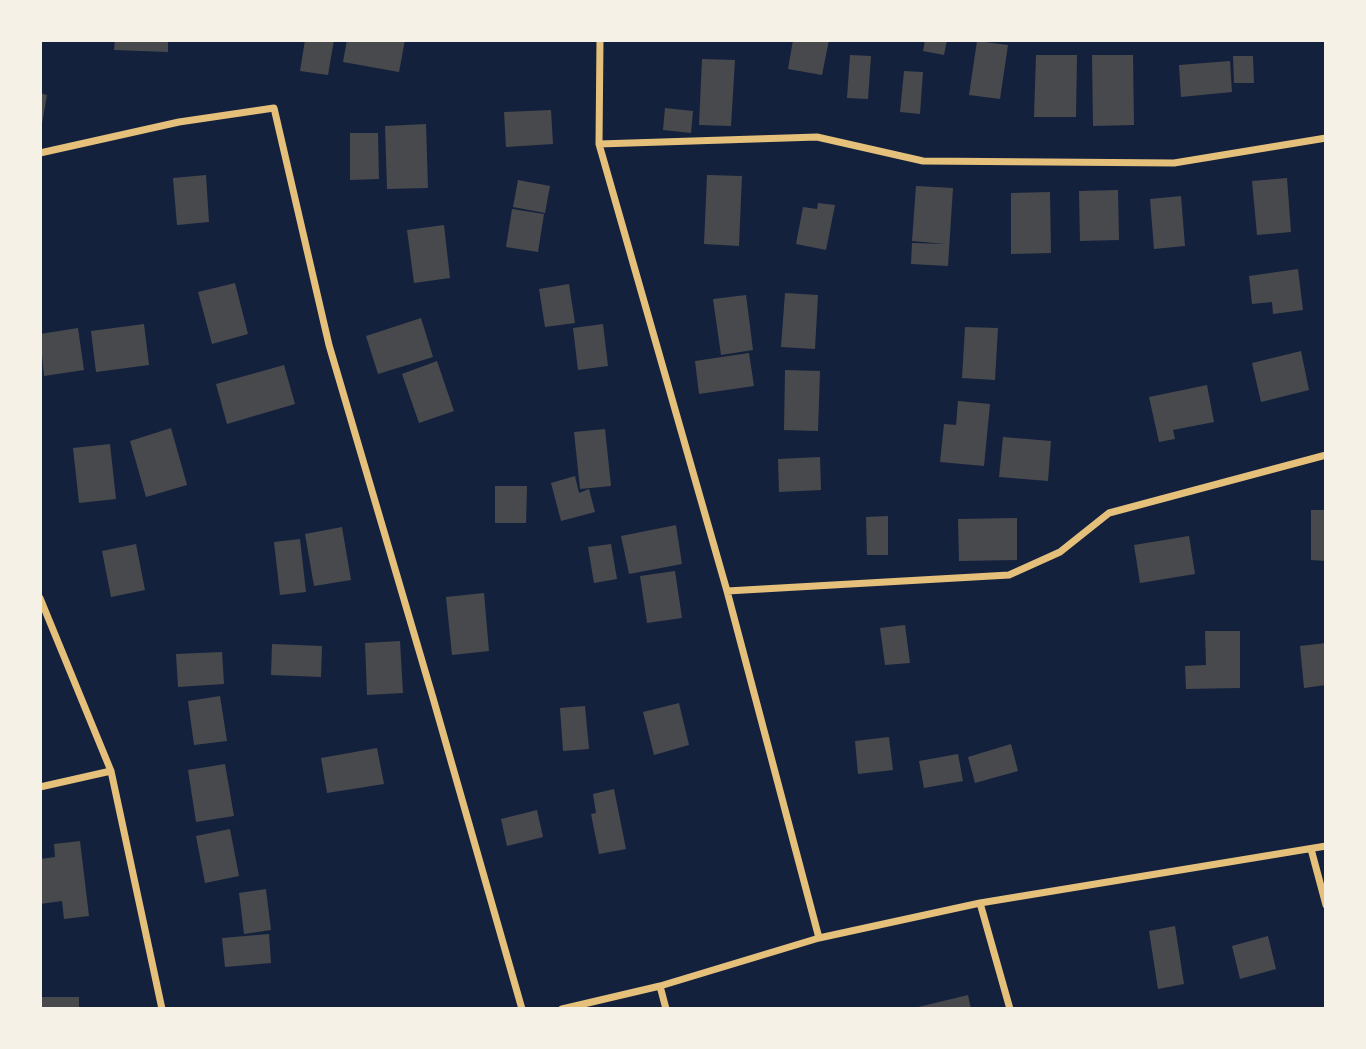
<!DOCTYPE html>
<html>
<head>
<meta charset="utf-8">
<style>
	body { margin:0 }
	#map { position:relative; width:1366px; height:1049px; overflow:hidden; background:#14213d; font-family:Arial,sans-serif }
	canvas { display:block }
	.frame { position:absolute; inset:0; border:42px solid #f6f1e7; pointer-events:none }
</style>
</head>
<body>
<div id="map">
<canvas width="1366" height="1049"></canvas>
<div class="frame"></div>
</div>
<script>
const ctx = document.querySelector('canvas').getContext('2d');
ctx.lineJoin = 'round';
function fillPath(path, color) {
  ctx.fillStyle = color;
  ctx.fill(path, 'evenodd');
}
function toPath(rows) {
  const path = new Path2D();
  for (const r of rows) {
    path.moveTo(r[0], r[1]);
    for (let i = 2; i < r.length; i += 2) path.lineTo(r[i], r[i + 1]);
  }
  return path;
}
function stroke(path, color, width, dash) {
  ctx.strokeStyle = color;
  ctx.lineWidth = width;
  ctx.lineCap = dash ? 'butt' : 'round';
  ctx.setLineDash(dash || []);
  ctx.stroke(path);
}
const building = toPath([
	[115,40,168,40,168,52,114,50],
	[305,40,334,40,328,75,300,71],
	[347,40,405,40,399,72,343,62],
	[793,40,829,40,822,75,788,69],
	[925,40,947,40,944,55,923,51],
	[977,41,1008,45,1000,99,969,95],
	[850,55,871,56,868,99,847,98],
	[1036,55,1077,55,1076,117,1034,117],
	[1092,55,1133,55,1134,125,1093,126],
	[1233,56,1253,56,1254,83,1234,83],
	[702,59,735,60,731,126,699,125],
	[1230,61,1232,92,1181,97,1179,65],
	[904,71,923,72,920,114,900,112],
	[40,93,47,95,42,124,40,124],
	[665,108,693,111,691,133,663,130],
	[551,110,553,144,506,147,504,112],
	[426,124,428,188,387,189,385,126],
	[350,133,378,133,379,179,350,180],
	[206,175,209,222,177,225,173,178],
	[707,175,742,176,739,246,704,244],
	[1287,178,1291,232,1257,235,1252,181],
	[518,180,550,186,545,213,513,207],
	[916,186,953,188,948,266,911,264,912,243,946,244,912,241],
	[1118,190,1119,240,1080,241,1079,191],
	[1050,192,1051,253,1011,254,1011,193],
	[1181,196,1185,246,1154,249,1150,199],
	[818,203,835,205,826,250,796,244,803,207,817,209],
	[512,209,544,214,538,252,506,247],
	[444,225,450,278,414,283,407,230],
	[1298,269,1303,310,1273,314,1272,302,1252,304,1249,276],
	[235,283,248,334,212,344,198,292],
	[569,284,575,323,545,327,539,289],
	[785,293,818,295,815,349,781,347],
	[746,295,753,350,721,355,713,299],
	[421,318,433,357,378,374,366,336],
	[144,324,149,365,96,372,91,331],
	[603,324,608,366,578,370,573,328],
	[965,327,998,328,995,380,962,378],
	[78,328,84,370,44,376,40,334],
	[1301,351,1309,390,1261,402,1252,363],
	[749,353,754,386,699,394,695,361],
	[437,361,454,411,419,423,402,374],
	[284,365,295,404,227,424,216,384],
	[785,370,820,371,818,431,784,430],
	[1207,385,1214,422,1173,430,1175,439,1159,442,1149,397],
	[958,401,990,404,984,466,940,462,944,424,956,425],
	[171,428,187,485,146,497,130,441],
	[605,429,611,486,580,489,574,432],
	[1003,437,1051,441,1048,481,999,477],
	[110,444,116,499,79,503,73,448],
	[820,457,821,490,779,492,778,459],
	[575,476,579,493,589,489,595,512,561,521,551,483],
	[495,486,527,486,526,523,495,523],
	[1311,510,1326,510,1326,561,1311,560],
	[888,516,888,555,867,555,866,517],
	[1017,518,1017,560,959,561,958,519],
	[676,525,682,564,629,574,621,536],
	[342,527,351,580,314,586,305,534],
	[1189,536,1195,574,1140,583,1134,545],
	[300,539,306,592,280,595,274,542],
	[136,544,145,590,111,597,102,551],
	[611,544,617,579,594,583,588,547],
	[675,571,682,618,647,623,640,576],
	[484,593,489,651,452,655,446,597],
	[905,625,910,663,885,665,880,628],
	[1205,631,1240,631,1240,688,1186,689,1185,666,1206,665],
	[400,641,403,693,367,695,365,643],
	[1326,643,1326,685,1304,688,1300,646],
	[272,644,322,646,321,677,271,675],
	[222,652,224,684,178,687,176,654],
	[220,696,227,741,194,745,188,701],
	[679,703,689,745,654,755,643,712],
	[585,706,589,749,563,751,560,708],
	[889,737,893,770,858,774,855,741],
	[1011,744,1018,771,975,783,968,757],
	[377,748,384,784,327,793,321,758],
	[958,754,963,781,924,788,919,761],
	[225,764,234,816,196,822,188,770],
	[614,789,626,849,599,854,591,814,596,813,593,794],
	[537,810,543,837,507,846,501,819],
	[230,829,239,876,205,883,196,836],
	[80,841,89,916,64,919,62,901,40,904,40,859,55,857,54,844],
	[266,889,271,930,244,934,239,893],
	[1175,926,1184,984,1158,989,1149,931],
	[269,934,271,963,225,967,222,938],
	[1268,936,1276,969,1240,979,1232,946],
	[968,995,971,1009,914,1009,914,1008],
	[41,997,79,997,79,1009,41,1009]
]);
const minor = toPath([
	[600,40,599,144,727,591,819,938],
	[599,144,817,137,923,161,1174,163,1326,138],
	[40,153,179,122,274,108,329,345,433,698,522,1009],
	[727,591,1009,575,1060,552,1109,513,1326,455],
	[40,598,111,771,162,1009],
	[40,787,111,771],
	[1311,849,1326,905],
	[980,903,1010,1009],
	[660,986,666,1009],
	[562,1009,660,986,819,938,980,903,1326,846]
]);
fillPath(building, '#48494c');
stroke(minor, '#e5c07b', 7);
</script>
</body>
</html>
